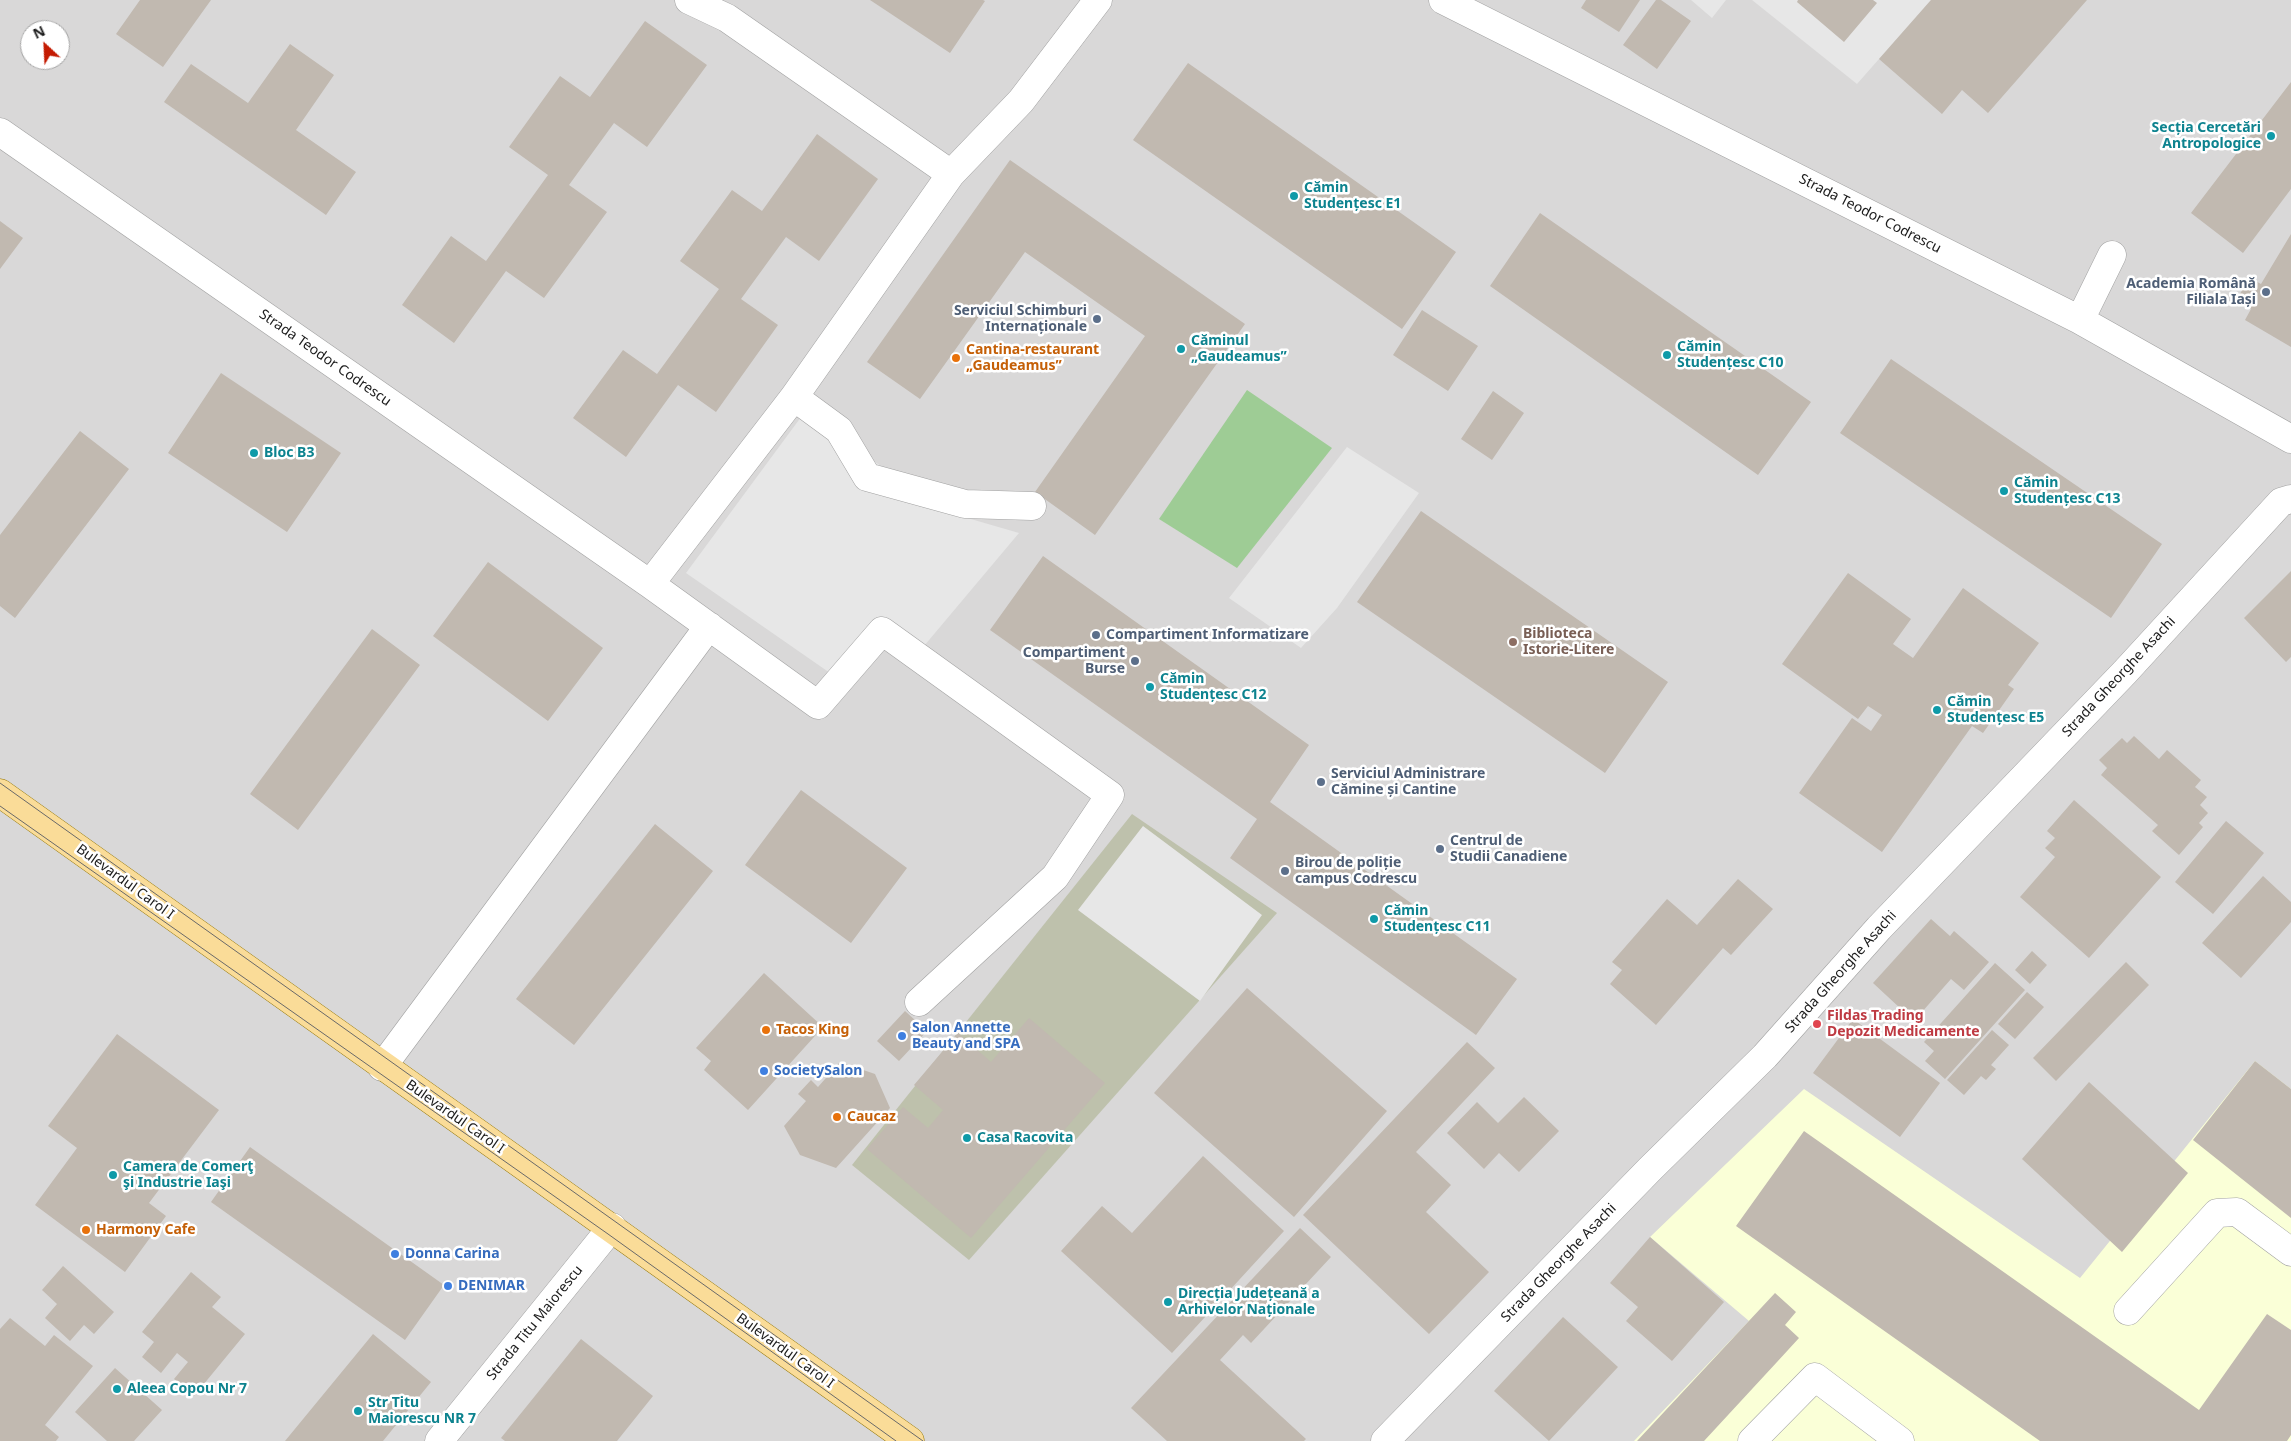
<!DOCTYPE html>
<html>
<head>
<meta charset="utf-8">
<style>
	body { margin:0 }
	#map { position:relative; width:2291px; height:1441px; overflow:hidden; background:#edeae0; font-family:"Noto Sans",sans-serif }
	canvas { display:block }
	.north { position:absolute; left:20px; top:20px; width:50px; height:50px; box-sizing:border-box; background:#fff; border:1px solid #a4a4a4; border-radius:50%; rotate:335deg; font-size:14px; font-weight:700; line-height:20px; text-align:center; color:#1b1b1b }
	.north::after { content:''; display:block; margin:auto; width:18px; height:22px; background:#c41b02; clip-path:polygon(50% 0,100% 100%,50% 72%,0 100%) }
</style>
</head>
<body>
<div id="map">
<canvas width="2291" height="1441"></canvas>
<div class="north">N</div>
</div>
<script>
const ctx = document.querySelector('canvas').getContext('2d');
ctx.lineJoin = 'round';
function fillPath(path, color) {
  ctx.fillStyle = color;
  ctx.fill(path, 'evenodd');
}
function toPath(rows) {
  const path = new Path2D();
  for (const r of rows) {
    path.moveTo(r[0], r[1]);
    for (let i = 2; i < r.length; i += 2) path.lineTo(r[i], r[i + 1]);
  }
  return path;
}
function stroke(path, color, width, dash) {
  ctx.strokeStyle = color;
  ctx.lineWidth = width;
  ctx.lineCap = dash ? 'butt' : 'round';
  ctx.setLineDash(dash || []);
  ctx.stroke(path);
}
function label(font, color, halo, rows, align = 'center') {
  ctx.font = font + ' "Noto Sans",sans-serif';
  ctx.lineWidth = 5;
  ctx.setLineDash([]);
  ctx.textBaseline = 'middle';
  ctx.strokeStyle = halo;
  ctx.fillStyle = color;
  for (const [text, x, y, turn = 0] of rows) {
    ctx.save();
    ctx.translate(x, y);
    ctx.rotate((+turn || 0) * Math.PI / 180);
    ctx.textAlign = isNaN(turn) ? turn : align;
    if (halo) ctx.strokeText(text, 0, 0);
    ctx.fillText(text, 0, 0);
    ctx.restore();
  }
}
const residential = toPath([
	[0,0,2291,0,2291,1441,0,1441],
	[30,30,60,30,60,60,30,60]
]);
const education = toPath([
	[2255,1061,2291,1089,2291,1441,1634,1441,1749,1321,1650,1237,1804,1089,2080,1278]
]);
const construction = toPath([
	[1132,814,1277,913,969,1260,852,1165]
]);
const forest = toPath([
	[1247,390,1332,448,1237,568,1159,519]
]);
const parking = toPath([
	[1691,0,1726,0,1712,18],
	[1752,0,1931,0,1857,84],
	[804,413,894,475,957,515,1019,533,919,652,877,625,830,673,686,573],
	[1347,447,1419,493,1337,608,1301,648,1229,598],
	[1143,826,1262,915,1200,1001,1078,910]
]);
const building = toPath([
	[140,0,211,0,163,67,116,34],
	[870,0,983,0,985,1,950,53],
	[1586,0,1640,0,1619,32,1581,8],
	[1656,0,1661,0,1691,21,1657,69,1623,45],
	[1798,0,1873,0,1877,3,1844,42,1797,2],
	[1931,0,2087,0,1988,113,1962,90,1942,114,1879,59],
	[645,21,707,65,647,147,614,123,569,185,607,212,544,298,506,271,454,343,402,305,451,236,486,261,548,175,509,147,560,76,590,97],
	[290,44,334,75,296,130,356,172,326,215,164,102,191,64,248,103],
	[1188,63,1456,252,1402,329,1133,140],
	[2291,82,2291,189,2243,253,2191,213],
	[817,134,878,179,819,261,786,237,741,299,778,325,716,412,678,385,626,457,573,418,623,350,657,374,719,289,680,261,732,190,762,211],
	[1010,160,1245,324,1095,535,1035,492,1145,336,1025,252,920,399,867,362],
	[1540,213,1811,402,1758,475,1490,286],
	[0,221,23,238,0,269],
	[2291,234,2291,347,2245,320,2251,309,2236,300,2250,278,2261,284],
	[1422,310,1478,346,1448,391,1393,355],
	[1891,359,2162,544,2111,618,1840,433],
	[221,373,341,453,287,532,168,453],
	[1493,391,1524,413,1492,460,1461,439],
	[80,431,129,469,15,618,0,606,0,535],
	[1421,511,1668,682,1605,773,1357,602],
	[1043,556,1309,745,1270,802,1517,979,1476,1035,1230,858,1257,819,990,630],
	[488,562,603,648,548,721,433,636],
	[2291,571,2291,657,2286,662,2244,618],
	[1848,573,1911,619,1893,644,1913,658,1963,588,2039,643,2008,685,2014,689,1983,733,1972,726,1882,852,1799,793,1852,718,1871,731,1882,715,1868,706,1858,719,1782,664],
	[372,629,420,665,298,830,250,794],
	[2134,736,2159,759,2167,750,2201,780,2195,787,2207,797,2200,805,2208,813,2199,823,2203,827,2179,855,2152,831,2158,825,2101,775,2107,768,2099,760,2122,738,2127,743],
	[801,790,907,868,851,943,745,865],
	[2074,800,2161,877,2089,958,2020,897,2055,857,2045,848,2055,838,2047,831],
	[2226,821,2264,853,2213,914,2175,882],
	[655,824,713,871,574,1045,516,999],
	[2263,876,2291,902,2291,922,2241,978,2202,943],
	[1738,879,1773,909,1731,955,1723,948,1656,1025,1610,984,1622,970,1612,962,1667,899,1697,925],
	[1931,919,1950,936,1954,931,1989,962,1964,990,1951,979,1914,1021,1873,983],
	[2032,951,2047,965,2030,984,2015,970],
	[2126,962,2149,985,2056,1081,2033,1058],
	[1995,963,2025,990,1945,1079,1925,1061,1934,1051,1924,1042],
	[764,973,823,1027,748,1110,704,1070,711,1061,696,1048],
	[1247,988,1387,1111,1294,1217,1154,1093],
	[2027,992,2044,1007,2015,1039,1998,1024],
	[905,1011,927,1031,899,1061,877,1041],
	[1029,1018,1105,1083,971,1238,867,1149,903,1107,928,1128,943,1110,914,1085,958,1033,991,1062],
	[1853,1019,1940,1083,1900,1137,1813,1073],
	[1992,1030,2009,1045,1991,1065,1996,1069,1986,1080,1981,1076,1964,1095,1947,1080],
	[117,1034,219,1110,149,1203,166,1216,125,1272,35,1205,77,1148,48,1126],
	[1467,1042,1495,1068,1416,1152,1451,1185,1426,1212,1489,1272,1429,1334,1303,1215],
	[2255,1061,2291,1089,2291,1218,2193,1140],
	[840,1062,875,1074,890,1108,836,1168,800,1155,784,1126,806,1101,798,1094,811,1080,818,1087],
	[2089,1082,2188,1173,2122,1252,2022,1159],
	[1524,1097,1559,1131,1519,1172,1499,1153,1484,1169,1447,1133,1477,1102,1498,1123],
	[1804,1131,2199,1410,2267,1314,2291,1330,2291,1435,2287,1441,2040,1441,1736,1226],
	[250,1147,444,1285,405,1340,211,1202],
	[1203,1156,1284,1231,1172,1353,1061,1251,1102,1206,1132,1233],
	[1300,1228,1331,1257,1251,1343,1243,1335,1220,1360,1306,1439,1304,1441,1167,1441,1131,1408],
	[1650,1237,1724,1302,1672,1361,1626,1321,1638,1307,1610,1283],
	[63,1266,114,1312,94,1334,84,1325,70,1341,45,1318,57,1304,42,1290],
	[191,1272,221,1297,212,1307,245,1334,194,1396,174,1379,188,1362,177,1353,161,1373,142,1357,154,1342,142,1332],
	[1775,1293,1796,1312,1785,1325,1799,1338,1777,1362,1704,1441,1637,1441],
	[1563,1317,1618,1367,1549,1441,1494,1391],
	[10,1318,45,1346,54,1335,93,1366,45,1425,59,1437,56,1441,0,1441,0,1329],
	[373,1334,431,1382,383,1441,285,1441],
	[581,1339,653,1396,617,1441,505,1441,501,1438],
	[115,1368,162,1410,134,1441,107,1441,75,1412]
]);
const minor = toPath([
	[689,0,727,18,951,174],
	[1443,0,2080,320,2291,439],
	[0,132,650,584,818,705,882,631,1110,795,1055,877,919,1002],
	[2080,320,2112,255],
	[794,397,839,430,867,477,965,504,1032,506],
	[650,584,794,397,951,174,1021,101,1098,0],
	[382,1067,709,626],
	[2128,1311,2217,1213,2237,1212,2291,1252],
	[439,1441,612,1227],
	[1385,1441,1650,1169,1765,1056,1879,928,2125,672,2281,502,2291,499],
	[1752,1441,1815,1377,1900,1441]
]);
const major = toPath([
	[0,793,910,1441]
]);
const tram = toPath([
	[0,783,923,1441],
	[0,806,608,1234,896,1441]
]);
const markers = [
	[2271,136,5,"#0f9aa8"],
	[1294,196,5,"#0f9aa8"],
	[2266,292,5,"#5c6f8a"],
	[1097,319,5,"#5c6f8a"],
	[1181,349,5,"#0f9aa8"],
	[1667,355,5,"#0f9aa8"],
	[956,358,5,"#e8710a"],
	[254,453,5,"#0f9aa8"],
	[2004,491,5,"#0f9aa8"],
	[1096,635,5,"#5c6f8a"],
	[1513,642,5,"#8d6e63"],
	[1135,661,5,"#5c6f8a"],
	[1150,687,5,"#0f9aa8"],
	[1937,710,5,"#0f9aa8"],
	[1321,782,5,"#5c6f8a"],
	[1440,849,5,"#5c6f8a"],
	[1285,871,5,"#5c6f8a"],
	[1374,919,5,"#0f9aa8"],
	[1817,1024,5,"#e0444e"],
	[766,1030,5,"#e8710a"],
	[902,1036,5,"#3f7fe0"],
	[764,1071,5,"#3f7fe0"],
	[837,1117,5,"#e8710a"],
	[967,1138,5,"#0f9aa8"],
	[113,1175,5,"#0f9aa8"],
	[86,1230,5,"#e8710a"],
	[395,1254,5,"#3f7fe0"],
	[448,1286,5,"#3f7fe0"],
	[1168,1302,5,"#0f9aa8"],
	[117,1389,5,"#0f9aa8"],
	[358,1411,5,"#0f9aa8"]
];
const cultureNames = [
	["Secția Cercetări",2261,128,"right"],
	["Antropologice",2261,144,"right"],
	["Cămin",1304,188],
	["Studențesc E1",1304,204],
	["Căminul",1191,341],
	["„Gaudeamus”",1191,357],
	["Cămin",1677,347],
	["Studențesc C10",1677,363],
	["Bloc B3",264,453],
	["Cămin",2014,483],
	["Studențesc C13",2014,499],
	["Cămin",1160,679],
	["Studențesc C12",1160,695],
	["Cămin",1947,702],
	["Studențesc E5",1947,718],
	["Cămin",1384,911],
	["Studențesc C11",1384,927],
	["Casa Racovita",977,1138],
	["Camera de Comerţ",123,1167],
	["şi Industrie Iaşi",123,1183],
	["Direcția Județeană a",1178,1294],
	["Arhivelor Naționale",1178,1310],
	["Aleea Copou Nr 7",127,1389],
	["Str Titu",368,1403],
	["Maiorescu NR 7",368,1419]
];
const streetNames = [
	["Strada Teodor Codrescu",1870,214,27],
	["Strada Teodor Codrescu",325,358,35],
	["Strada Gheorghe Asachi",2119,677,-47],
	["Bulevardul Carol I",125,882,36],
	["Strada Gheorghe Asachi",1841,972,-48],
	["Bulevardul Carol I",455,1117,35],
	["Strada Gheorghe Asachi",1559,1263,-46],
	["Strada Titu Maiorescu",535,1323,-51],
	["Bulevardul Carol I",785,1351,36]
];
const serviceNames = [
	["Academia Română",2256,284,"right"],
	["Filiala Iași",2256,300,"right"],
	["Serviciul Schimburi",1087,311,"right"],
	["Internaționale",1087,327,"right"],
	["Compartiment Informatizare",1106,635],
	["Compartiment",1125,653,"right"],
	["Burse",1125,669,"right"],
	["Serviciul Administrare",1331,774],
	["Cămine și Cantine",1331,790],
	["Centrul de",1450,841],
	["Studii Canadiene",1450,857],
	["Birou de poliție",1295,863],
	["campus Codrescu",1295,879]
];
const foodNames = [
	["Cantina-restaurant",966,350],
	["„Gaudeamus”",966,366],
	["Tacos King",776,1030],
	["Caucaz",847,1117],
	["Harmony Cafe",96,1230]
];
const educationNames = [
	["Biblioteca",1523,634],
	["Istorie-Litere",1523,650]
];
const healthNames = [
	["Fildas Trading",1827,1016],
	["Depozit Medicamente",1827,1032]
];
const shopNames = [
	["Salon Annette",912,1028],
	["Beauty and SPA",912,1044],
	["SocietySalon",774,1071],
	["Donna Carina",405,1254],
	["DENIMAR",458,1286]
];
fillPath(residential, '#d9d8d8');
fillPath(education, '#faffd7');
fillPath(construction, '#bec1ac');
fillPath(forest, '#9ecc95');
fillPath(parking, '#e7e7e7');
fillPath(building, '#c1b9b0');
stroke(minor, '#a2a2a2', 29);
stroke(major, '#907302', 29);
stroke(minor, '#fff', 28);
stroke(major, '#fadc98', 28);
stroke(tram, '#696969', 1);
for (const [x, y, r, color] of markers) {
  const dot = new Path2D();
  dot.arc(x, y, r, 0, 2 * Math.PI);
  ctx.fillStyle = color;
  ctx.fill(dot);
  stroke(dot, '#fff', 2);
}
label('bold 14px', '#0d838f', '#fff', cultureNames, 'left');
label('14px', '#1b1b1b', '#fff', streetNames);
label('bold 14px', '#4e5e75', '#fff', serviceNames, 'left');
label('bold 14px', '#c56008', '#fff', foodNames, 'left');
label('bold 14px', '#785e54', '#fff', educationNames, 'left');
label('bold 14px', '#be3a42', '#fff', healthNames, 'left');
label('bold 14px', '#366cbe', '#fff', shopNames, 'left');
</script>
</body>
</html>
